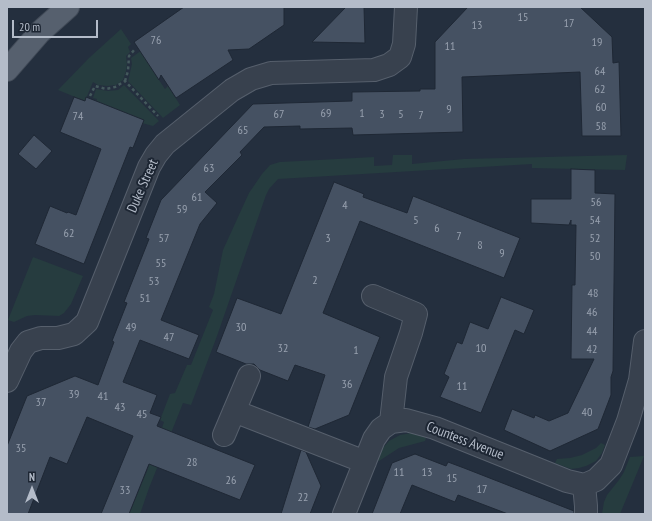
<!DOCTYPE html>
<html>
<head>
<meta charset="utf-8">
<style>
	body { margin:0 }
	#map { position:relative; width:652px; height:521px; overflow:hidden; background:#242f3e; font-family:"PT Sans Narrow",sans-serif }
	canvas { display:block }
	.frame { position:absolute; inset:0; border:8px solid #b4bcc9; pointer-events:none }
	.north { position:absolute; left:12px; top:469px; width:40px; height:40px; -webkit-text-stroke:3px #1d2633; paint-order:stroke; rotate:0deg; font-size:11px; font-weight:700; line-height:16px; text-align:center; color:#b4bcc9 }
	.north::after { content:''; display:block; margin:auto; width:14px; height:18px; background:#b4bcc9; clip-path:polygon(50% 0,100% 100%,50% 72%,0 100%) }
	.scale { position:absolute; left:12px; top:20px; width:86px; height:18px; box-sizing:border-box; border:2px solid #b4bcc9; border-top:0; padding-left:5px; font-size:12px; line-height:14px; white-space:nowrap; color:#b4bcc9; -webkit-text-stroke:3px #1d2633; paint-order:stroke }
</style>
</head>
<body>
<div id="map">
<canvas width="652" height="521"></canvas>
<div class="frame"></div>
<div class="north">N</div>
<div class="scale">20 m</div>
</div>
<script>
const ctx = document.querySelector('canvas').getContext('2d');
ctx.lineJoin = 'round';
function fillPath(path, color) {
  ctx.fillStyle = color;
  ctx.fill(path, 'evenodd');
}
function toPath(rows) {
  const path = new Path2D();
  for (const r of rows) {
    path.moveTo(r[0], r[1]);
    for (let i = 2; i < r.length; i += 2) path.lineTo(r[i], r[i + 1]);
  }
  return path;
}
function stroke(path, color, width, dash) {
  ctx.strokeStyle = color;
  ctx.lineWidth = width;
  ctx.lineCap = dash ? 'butt' : 'round';
  ctx.setLineDash(dash || []);
  ctx.stroke(path);
}
function label(font, color, halo, rows, align = 'center') {
  ctx.font = font + ' "PT Sans Narrow",sans-serif';
  ctx.lineWidth = 4;
  ctx.setLineDash([]);
  ctx.textBaseline = 'middle';
  ctx.strokeStyle = halo;
  ctx.fillStyle = color;
  for (const [text, x, y, turn = 0] of rows) {
    ctx.save();
    ctx.translate(x, y);
    ctx.rotate((+turn || 0) * Math.PI / 180);
    ctx.textAlign = isNaN(turn) ? turn : align;
    if (halo) ctx.strokeText(text, 0, 0);
    ctx.fillText(text, 0, 0);
    ctx.restore();
  }
}
const green = toPath([
	[121,29,131,44,128,47,130,52,126,56,127,64,126,71,123,80,116,85,107,86,98,85,93,82,85,101,58,90,89,58],
	[142,50,155,74,165,89,168,86,180,105,163,118,128,81,132,64,131,58],
	[124,85,159,121,153,126,142,123,95,105,97,99,93,98,96,89,108,91,118,90],
	[393,155,412,155,412,164,464,159,627,155,625,170,532,168,532,164,278,179,269,189,266,195,217,336,191,405,183,403,149,488,140,514,129,514,147,471,164,422,160,420,170,394,175,393,187,365,191,365,213,310,209,307,214,294,223,250,249,193,262,174,270,165,280,162,300,161,374,157,374,166,392,165],
	[33,257,83,276,71,304,64,313,59,316,35,315,27,316,14,322,8,320],
	[412,433,426,438,425,441,399,448,379,461,377,460,381,450,389,441,400,435],
	[601,443,605,445,602,453,596,461,586,466,579,468,571,469,555,463,557,459,570,458,582,455,596,448],
	[644,456,620,514,602,514,604,502,607,495,619,480,624,472,630,457]
]);
const building = toPath([
	[184,7,284,7,284,25,249,49,228,50,233,60,176,98,161,75,159,80,134,42,184,7],
	[346,7,364,7,365,43,312,42,346,7],
	[468,7,580,7,612,37,613,63,619,62,621,136,582,136,580,72,462,77,463,132,353,135,352,128,300,129,300,126,264,127,240,152,242,155,205,192,217,203,200,224,161,320,199,335,189,359,140,340,123,382,157,395,150,413,161,417,157,426,255,465,240,500,149,464,129,514,101,514,133,436,87,417,67,464,50,457,28,514,7,514,7,446,27,396,75,376,98,385,114,342,112,341,127,303,124,302,149,239,146,238,161,200,253,104,352,101,352,92,420,91,420,89,435,89,435,42,468,7],
	[74,97,85,101,86,97,144,120,133,148,130,147,84,264,35,244,50,206,67,213,68,212,76,215,101,149,60,132,74,97],
	[34,135,52,151,36,169,18,154,34,135],
	[571,169,595,170,595,193,615,194,613,371,611,377,611,395,598,429,550,451,504,430,512,409,534,418,535,415,549,421,568,413,594,359,571,359,572,285,575,285,576,225,571,225,571,220,569,225,531,223,531,199,571,199,571,169],
	[334,182,364,194,363,197,407,213,413,196,520,238,504,278,360,221,323,313,380,337,349,415,315,429,308,427,325,375,295,365,288,381,260,370,254,364,246,364,216,352,237,298,281,314,334,182],
	[501,297,534,310,524,334,515,330,481,413,440,397,449,377,444,374,457,342,462,344,470,322,488,329,501,297],
	[301,450,306,452,321,486,310,514,281,514,301,450],
	[415,454,446,466,448,462,464,468,574,511,574,514,508,514,458,495,455,502,412,485,400,514,372,514,392,463,415,454]
]);
const path = toPath([
	[125,81,128,71,129,56,135,49],
	[90,96,95,86,106,89,115,87,125,81,158,116]
]);
const street = toPath([
	[373,296,416,314,411,333,396,377,391,422],
	[7,381,21,351,28,342,41,338,58,338,74,334,87,322,149,167,156,155,165,144,232,90,251,79,271,73,374,70,389,65,400,57,404,44,406,7],
	[234,411,365,462],
	[224,435,249,376],
	[584,485,586,506,586,514],
	[344,514,374,439,381,429,391,422,406,420,435,428,567,481,584,485,596,480,611,465,628,421,640,380,645,341]
]);
const primary = toPath([
	[7,70,40,32,68,7]
]);
const numberNames = [
	["15",523,18],
	["17",569,24],
	["13",477,26],
	["76",156,41],
	["19",597,43],
	["11",450,47],
	["64",600,72],
	["62",600,90],
	["60",601,108],
	["9",449,110],
	["69",326,114],
	["1",362,114],
	["67",279,115],
	["3",382,115],
	["5",401,115],
	["7",421,116],
	["74",78,117],
	["58",601,127],
	["65",243,131],
	["63",209,169],
	["61",197,198],
	["56",596,203],
	["4",345,206],
	["59",182,210],
	["5",416,221],
	["54",595,221],
	["6",437,229],
	["62",69,234],
	["7",459,237],
	["57",164,239],
	["3",328,239],
	["52",595,239],
	["8",480,246],
	["9",502,254],
	["50",595,257],
	["55",161,264],
	["2",315,281],
	["53",154,282],
	["48",593,294],
	["51",145,299],
	["46",592,313],
	["49",131,328],
	["30",241,328],
	["44",592,332],
	["47",169,338],
	["32",283,349],
	["10",481,349],
	["42",592,350],
	["1",356,351],
	["36",347,385],
	["11",462,387],
	["39",74,395],
	["41",103,397],
	["37",41,403],
	["43",120,408],
	["40",587,413],
	["45",142,415],
	["35",21,449],
	["28",192,463],
	["11",399,473],
	["13",427,473],
	["15",452,479],
	["26",231,481],
	["17",482,490],
	["33",125,491],
	["22",303,498]
];
const streetNames = [
	["Duke Street",143,186,-66],
	["Countess Avenue",465,441,21]
];
fillPath(green, '#263c3f');
fillPath(building, '#455162');
stroke(building, '#1f2835', 1);
stroke(street, '#565f6c', 24);
stroke(primary, '#414a57', 24);
stroke(path, '#44595c', 2.5, [3, 3]);
stroke(street, '#38414e', 22);
stroke(primary, '#56606e', 22);
label('12px', '#98a1af', null, numberNames);
label('14px', '#b4bcc9', '#1d2633', streetNames);
</script>
</body>
</html>
